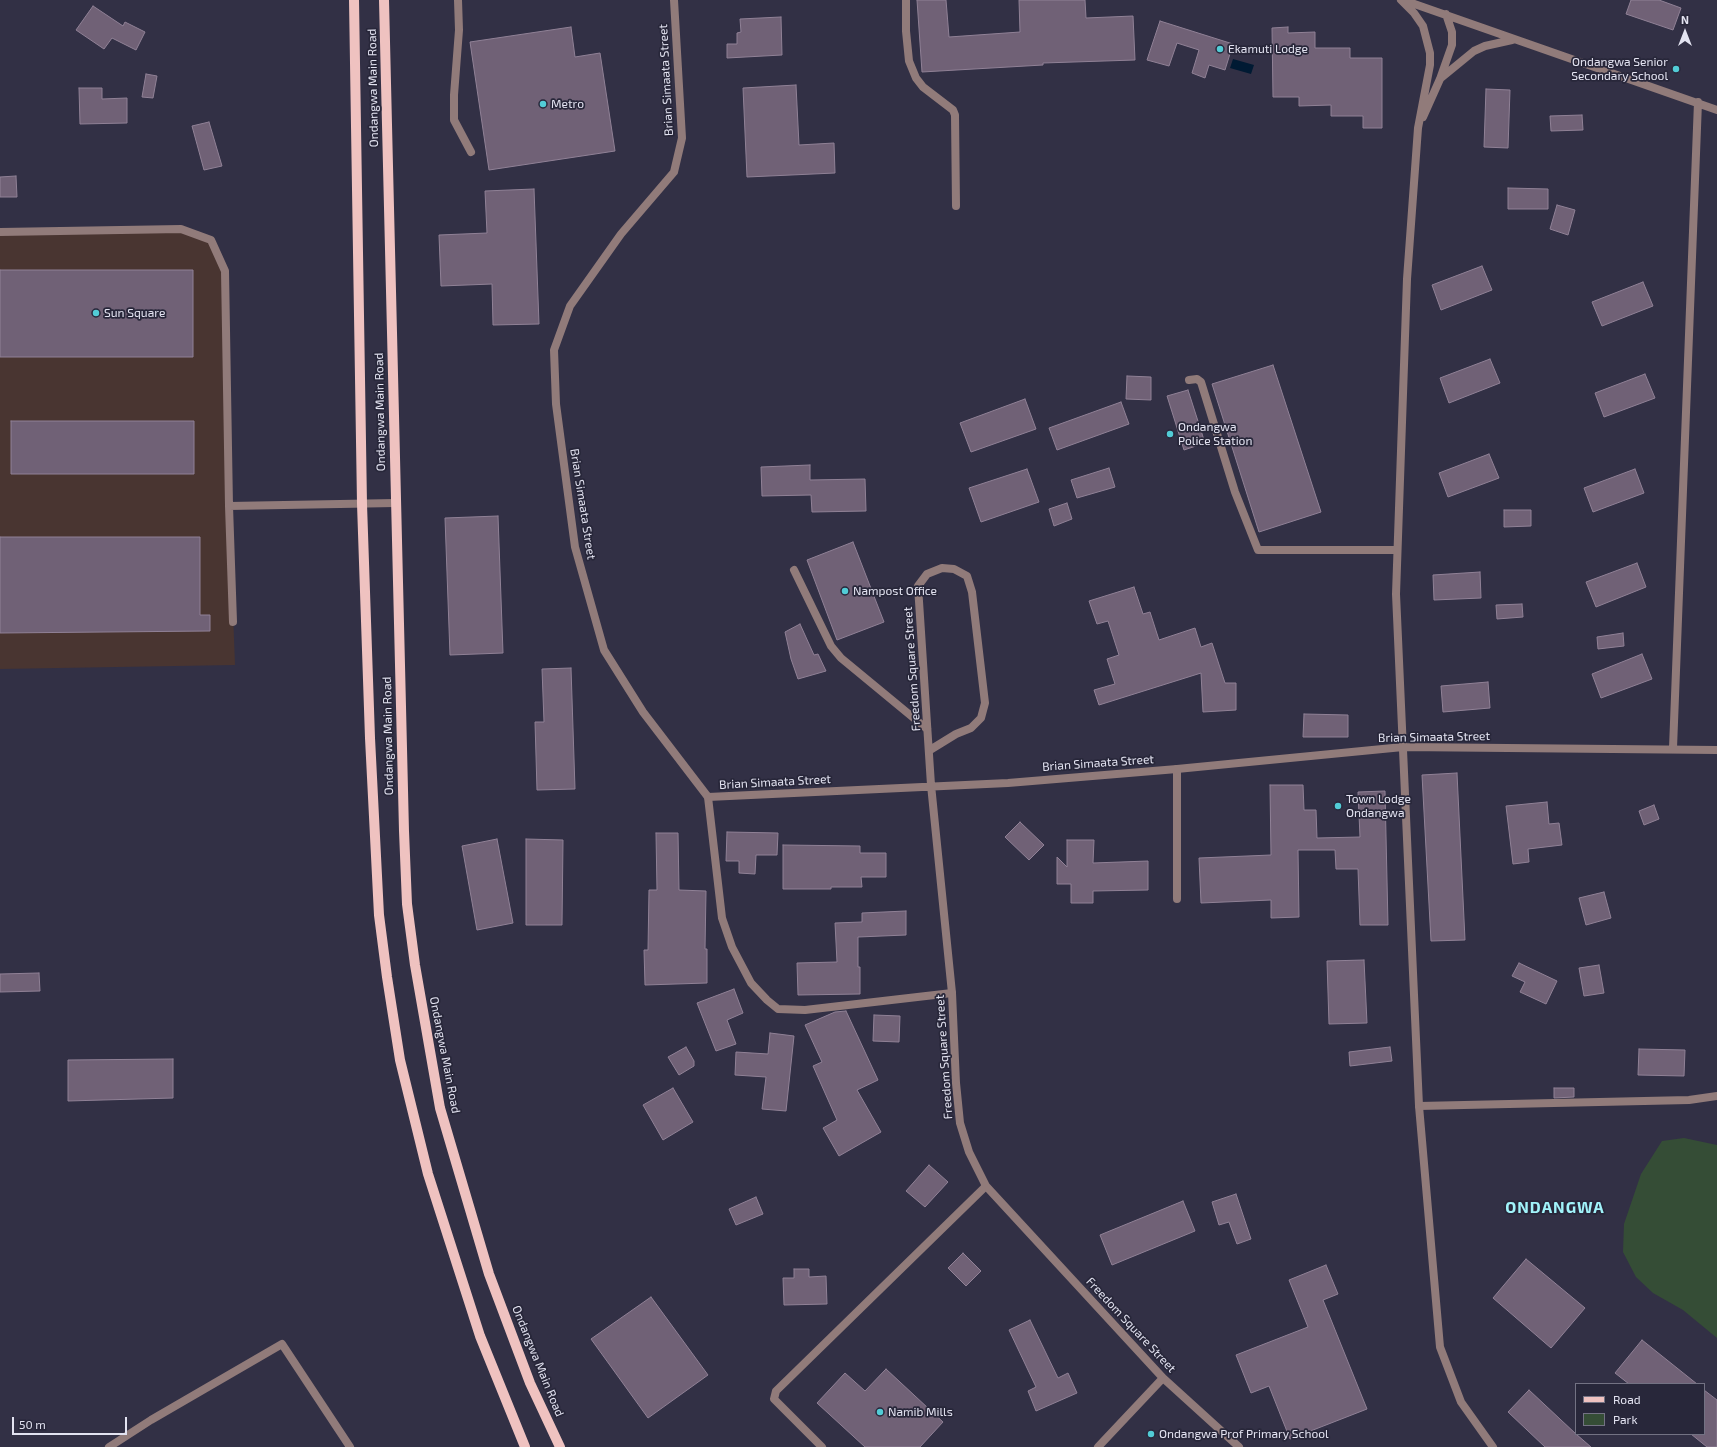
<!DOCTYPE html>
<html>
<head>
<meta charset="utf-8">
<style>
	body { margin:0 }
	#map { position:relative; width:1717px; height:1447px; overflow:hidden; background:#323045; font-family:"Exo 2",sans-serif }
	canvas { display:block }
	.legend { position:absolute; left:1575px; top:1383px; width:130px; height:52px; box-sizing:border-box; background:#28273a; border:1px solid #737283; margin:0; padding:5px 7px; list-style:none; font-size:12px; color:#e3e3f1 }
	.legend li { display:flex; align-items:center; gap:8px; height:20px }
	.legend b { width:20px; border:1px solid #737283 }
	.north { position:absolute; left:1665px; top:12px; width:40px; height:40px; -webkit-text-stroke:3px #28273a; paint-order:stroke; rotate:0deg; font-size:11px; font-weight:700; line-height:16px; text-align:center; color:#e3e3f1 }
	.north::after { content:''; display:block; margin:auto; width:14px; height:18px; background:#e3e3f1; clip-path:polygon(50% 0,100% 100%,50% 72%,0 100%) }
	.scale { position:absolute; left:12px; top:1417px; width:115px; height:18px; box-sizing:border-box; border:2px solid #e3e3f1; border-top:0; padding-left:5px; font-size:12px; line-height:14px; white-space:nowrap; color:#e3e3f1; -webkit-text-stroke:3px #28273a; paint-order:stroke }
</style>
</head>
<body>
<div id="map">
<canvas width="1717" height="1447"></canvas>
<ul class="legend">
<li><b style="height:5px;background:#efc2c0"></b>Road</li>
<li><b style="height:11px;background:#354d36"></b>Park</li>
</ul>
<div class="north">N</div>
<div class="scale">50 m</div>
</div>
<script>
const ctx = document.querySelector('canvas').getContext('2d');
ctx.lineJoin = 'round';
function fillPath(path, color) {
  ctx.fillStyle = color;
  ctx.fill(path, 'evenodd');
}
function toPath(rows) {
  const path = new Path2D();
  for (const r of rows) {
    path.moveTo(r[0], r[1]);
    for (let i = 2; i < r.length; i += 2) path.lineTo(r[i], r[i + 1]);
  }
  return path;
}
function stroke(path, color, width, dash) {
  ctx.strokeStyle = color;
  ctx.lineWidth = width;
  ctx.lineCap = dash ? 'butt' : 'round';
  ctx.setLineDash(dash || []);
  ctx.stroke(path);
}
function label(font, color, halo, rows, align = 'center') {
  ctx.font = font + ' "Exo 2",sans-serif';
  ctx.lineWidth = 3.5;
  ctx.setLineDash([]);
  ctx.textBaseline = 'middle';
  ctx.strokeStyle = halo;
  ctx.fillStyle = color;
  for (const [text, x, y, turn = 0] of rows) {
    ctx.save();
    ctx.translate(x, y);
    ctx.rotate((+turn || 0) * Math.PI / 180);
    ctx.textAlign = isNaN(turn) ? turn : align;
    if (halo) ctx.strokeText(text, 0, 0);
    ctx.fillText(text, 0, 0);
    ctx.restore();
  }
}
const commercial = toPath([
	[181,229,211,240,225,271,229,506,235,665,0,669,0,232]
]);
const green = toPath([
	[1684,1138,1717,1145,1717,1338,1683,1310,1653,1293,1636,1277,1623,1252,1624,1224,1641,1174,1662,1141]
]);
const water = toPath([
	[1233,59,1254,65,1251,74,1230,68]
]);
const building = toPath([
	[917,0,946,0,949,37,1020,32,1019,0,1085,0,1086,18,1133,16,1135,60,1043,63,1043,65,922,72,917,0],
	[1631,0,1659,0,1681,8,1673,30,1626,14,1631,0],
	[93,6,123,26,125,22,145,32,136,50,112,38,104,49,76,30,93,6],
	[781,17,782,55,727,58,727,44,737,44,737,33,741,32,740,19,781,17],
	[1160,21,1233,44,1225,70,1209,65,1205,78,1192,73,1199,50,1177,43,1169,66,1147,60,1160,21],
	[571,27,575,57,600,53,615,151,489,170,470,42,571,27],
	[1288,27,1288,33,1315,32,1315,48,1350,48,1350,58,1382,58,1382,128,1363,128,1363,116,1331,116,1331,105,1299,106,1299,97,1273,97,1272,28,1288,27],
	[146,74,157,76,153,98,142,97,146,74],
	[796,85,799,145,834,143,835,173,747,177,743,88,796,85],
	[79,88,102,88,102,99,127,98,127,123,80,124,79,88],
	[1486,89,1510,90,1508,148,1484,147,1486,89],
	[1582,115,1583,130,1551,131,1550,116,1582,115],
	[209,122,222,166,204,170,192,126,209,122],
	[16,176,17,197,0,197,0,177,16,176],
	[1508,188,1548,189,1548,209,1508,209,1508,188],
	[534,189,539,324,493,325,492,284,441,286,439,235,487,233,485,191,534,189],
	[1557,205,1575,210,1568,235,1550,229,1557,205],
	[1482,266,1492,290,1441,310,1432,285,1482,266],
	[0,270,193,270,193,357,0,357,0,270],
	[1643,282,1653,306,1602,326,1592,302,1643,282],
	[1490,359,1500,383,1449,403,1440,378,1490,359],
	[1273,365,1321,512,1259,532,1212,384,1273,365],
	[1645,374,1655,398,1604,417,1595,393,1645,374],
	[1127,376,1151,377,1151,400,1126,399,1127,376],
	[1188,390,1205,443,1184,450,1167,396,1188,390],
	[1025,399,1036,429,971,452,960,423,1025,399],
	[1121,402,1129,424,1057,450,1049,428,1121,402],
	[11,421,194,421,194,474,11,474,11,421],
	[1489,454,1499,478,1448,497,1439,473,1489,454],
	[810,465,810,480,865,479,866,511,812,512,811,495,762,496,761,467,810,465],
	[1109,468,1115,487,1077,498,1071,480,1109,468],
	[1027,469,1039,502,981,522,969,488,1027,469],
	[1635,469,1644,493,1593,512,1584,488,1635,469],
	[1067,503,1072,519,1054,526,1049,509,1067,503],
	[1504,510,1531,510,1531,526,1504,527,1504,510],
	[498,516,503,653,450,655,445,518,498,516],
	[0,537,200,537,200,615,210,615,210,631,0,633,0,537],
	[853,542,884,622,837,640,807,560,853,542],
	[1637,563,1646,587,1596,607,1586,582,1637,563],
	[1480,572,1481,598,1434,600,1433,575,1480,572],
	[1134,587,1143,614,1150,612,1159,640,1195,628,1201,647,1212,643,1225,683,1236,683,1236,710,1203,712,1201,673,1099,705,1094,690,1115,684,1107,659,1119,655,1108,621,1097,624,1089,601,1134,587],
	[1522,604,1523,617,1497,619,1496,605,1522,604],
	[800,624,814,655,818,654,826,671,798,679,791,659,785,632,800,624],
	[1623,633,1624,646,1598,649,1597,637,1623,633],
	[1642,654,1652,679,1601,698,1592,674,1642,654],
	[571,668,575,789,537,790,535,722,544,722,542,669,571,668],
	[1488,682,1490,708,1443,712,1441,686,1488,682],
	[1304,714,1348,715,1348,737,1303,737,1304,714],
	[1457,773,1465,940,1431,941,1422,775,1457,773],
	[1270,785,1303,785,1304,810,1316,810,1317,838,1360,837,1358,792,1385,791,1388,925,1360,925,1358,869,1336,869,1335,850,1298,850,1299,917,1271,918,1271,900,1201,903,1199,858,1271,855,1270,785],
	[1547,802,1549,824,1559,823,1562,845,1528,849,1529,862,1513,864,1506,806,1547,802],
	[1654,805,1659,819,1644,825,1639,811,1654,805],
	[1020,822,1044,845,1029,860,1005,837,1020,822],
	[727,832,778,833,777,855,756,855,755,874,739,873,739,861,726,861,727,832],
	[656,833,678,833,679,890,706,891,705,949,707,949,707,983,645,985,644,950,648,950,649,890,657,890,656,833],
	[497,839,513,923,477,930,462,846,497,839],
	[526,839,563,840,562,925,526,925,526,839],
	[1067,840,1094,840,1093,863,1148,861,1148,890,1093,891,1093,903,1071,903,1071,884,1057,884,1057,857,1067,867,1067,840],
	[783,845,860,846,860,853,886,853,886,877,861,877,862,887,831,887,831,889,783,889,783,845],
	[1604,892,1611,918,1586,925,1579,898,1604,892],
	[906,911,906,935,858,937,858,967,860,967,860,994,798,995,797,963,837,962,835,923,862,922,862,913,906,911],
	[1364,960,1367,1023,1329,1024,1327,961,1364,960],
	[1519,963,1557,981,1546,1004,1520,992,1525,982,1512,976,1519,963],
	[1599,965,1604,993,1584,996,1579,968,1599,965],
	[39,973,40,991,0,992,0,974,39,973],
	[734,989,743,1013,727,1020,736,1044,716,1051,697,1003,734,989],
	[846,1011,878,1080,857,1090,881,1132,839,1156,823,1128,837,1120,813,1066,822,1062,805,1025,835,1012,846,1011],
	[874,1015,900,1016,899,1042,873,1041,874,1015],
	[770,1033,794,1036,786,1111,762,1109,766,1077,735,1075,736,1052,768,1054,770,1033],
	[686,1047,694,1061,694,1066,679,1075,668,1057,686,1047],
	[1390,1047,1392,1061,1350,1066,1349,1052,1390,1047],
	[1639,1049,1685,1050,1684,1076,1638,1075,1639,1049],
	[173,1059,173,1098,68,1101,68,1060,173,1059],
	[673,1088,693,1122,663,1140,643,1105,673,1088],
	[1554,1088,1574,1088,1574,1097,1554,1098,1554,1088],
	[929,1165,948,1182,925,1207,906,1191,929,1165],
	[1236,1194,1251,1239,1237,1244,1229,1222,1219,1225,1212,1202,1236,1194],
	[756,1197,763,1214,736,1225,729,1209,756,1197],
	[1183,1201,1195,1231,1112,1265,1100,1235,1183,1201],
	[963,1253,981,1271,966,1286,948,1268,963,1253],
	[1526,1259,1585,1308,1551,1348,1493,1298,1526,1259],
	[1326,1265,1338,1294,1323,1300,1367,1409,1290,1439,1269,1386,1251,1393,1236,1355,1308,1327,1289,1280,1326,1265],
	[794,1269,809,1269,809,1277,826,1276,827,1304,784,1305,783,1278,794,1278,794,1269],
	[651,1297,708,1375,648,1418,591,1339,651,1297],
	[1030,1320,1058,1378,1068,1373,1077,1393,1036,1411,1028,1391,1036,1387,1009,1330,1030,1320],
	[1642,1340,1697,1384,1629,1384,1615,1373,1642,1340],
	[886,1369,943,1422,920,1447,865,1447,817,1403,845,1373,865,1391,886,1369],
	[1529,1390,1576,1434,1591,1447,1545,1447,1508,1412,1529,1390],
	[1704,1390,1717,1400,1717,1447,1707,1447,1691,1434,1704,1434,1704,1390]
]);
const service = toPath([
	[458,0,459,30,454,95,454,120,471,152],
	[906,0,906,31,909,61,916,78,923,87,953,110,955,115,956,206],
	[1189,380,1197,379,1201,382,1235,492,1258,550,1397,550],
	[794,570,831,646,841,658,927,729],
	[708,797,722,918,732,947,751,983,767,1000,778,1009,805,1010,952,993],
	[1177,899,1177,769],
	[1419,1106,1689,1100,1717,1096]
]);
const minor = toPath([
	[674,0,682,138,674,172,621,234,570,306,554,350,556,404,575,547,604,650,643,712,708,797,1008,783,1177,769,1403,747,1717,750],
	[1401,0,1414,13,1423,26,1430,53,1430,65,1418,128,1407,279,1396,594,1419,1106,1440,1347,1461,1402,1493,1447],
	[1403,0,1717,110],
	[1441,78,1474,51,1485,46,1512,40],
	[1423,117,1440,79,1452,45,1452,32,1446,14],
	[0,232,181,229,211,240,225,271,229,506,233,622],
	[229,506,395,503],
	[1673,748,1698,102],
	[930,750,956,734,971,728,981,718,985,703,972,592,967,576,954,569,942,568,927,574,918,586,931,785,952,993,956,1083,960,1123,969,1152,986,1186,1163,1378,1239,1447],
	[109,1447,151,1420,282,1344,350,1447],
	[822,1447,774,1399,776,1391,986,1186],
	[1098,1447,1163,1378]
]);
const primary = toPath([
	[354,0,362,504,370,738,379,915,387,977,400,1060,428,1174,480,1336,525,1447],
	[384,0,404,831,407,904,415,965,440,1108,489,1274,530,1383,560,1447]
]);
const markers = [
	[1220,49,4,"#52ccd6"],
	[1676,69,4,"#52ccd6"],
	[543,104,4,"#52ccd6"],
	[96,313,4,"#52ccd6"],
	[1170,434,4,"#52ccd6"],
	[845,591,4,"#52ccd6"],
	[1338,806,4,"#52ccd6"],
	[880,1412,4,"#52ccd6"],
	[1151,1434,4,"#52ccd6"]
];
const poiNames = [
	["Ekamuti Lodge",1228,49],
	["Ondangwa Senior",1668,62,"right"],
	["Secondary School",1668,76,"right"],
	["Metro",551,104],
	["Sun Square",104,313],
	["Ondangwa",1178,427],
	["Police Station",1178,441],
	["Nampost Office",853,591],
	["Town Lodge",1346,799],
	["Ondangwa",1346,813],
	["Namib Mills",888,1412],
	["Ondangwa Prof Primary School",1159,1434]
];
const streetNames = [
	["Brian Simaata Street",666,80,-93],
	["Ondangwa Main Road",373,88,-91],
	["Ondangwa Main Road",380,412,-91],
	["Brian Simaata Street",583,504,81],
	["Freedom Square Street",912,669,-94],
	["Ondangwa Main Road",388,736,-91],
	["Brian Simaata Street",1434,737,-1],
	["Brian Simaata Street",1098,763,-4],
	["Brian Simaata Street",775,782,-3],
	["Ondangwa Main Road",445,1055,79],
	["Freedom Square Street",944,1057,-94],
	["Freedom Square Street",1131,1325,47],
	["Ondangwa Main Road",538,1361,68]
];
const districtNames = [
	["ONDANGWA",1555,1208]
];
fillPath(commercial, '#493531');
fillPath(green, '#354d36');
fillPath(water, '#001a33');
fillPath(building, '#706176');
stroke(building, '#908196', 1);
stroke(service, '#917b7a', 8);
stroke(minor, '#917b7a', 8);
stroke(primary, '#efc2c0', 10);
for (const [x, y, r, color] of markers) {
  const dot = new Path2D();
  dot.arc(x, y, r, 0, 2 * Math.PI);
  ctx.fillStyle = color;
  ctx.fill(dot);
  stroke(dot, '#28273a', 1.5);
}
label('12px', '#e3e3f1', '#28273a', poiNames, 'left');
label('12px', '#e3e3f1', '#28273a', streetNames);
ctx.letterSpacing = '1px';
label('bold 16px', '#a1f3fa', '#28273a', districtNames);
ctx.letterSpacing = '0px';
</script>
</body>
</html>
